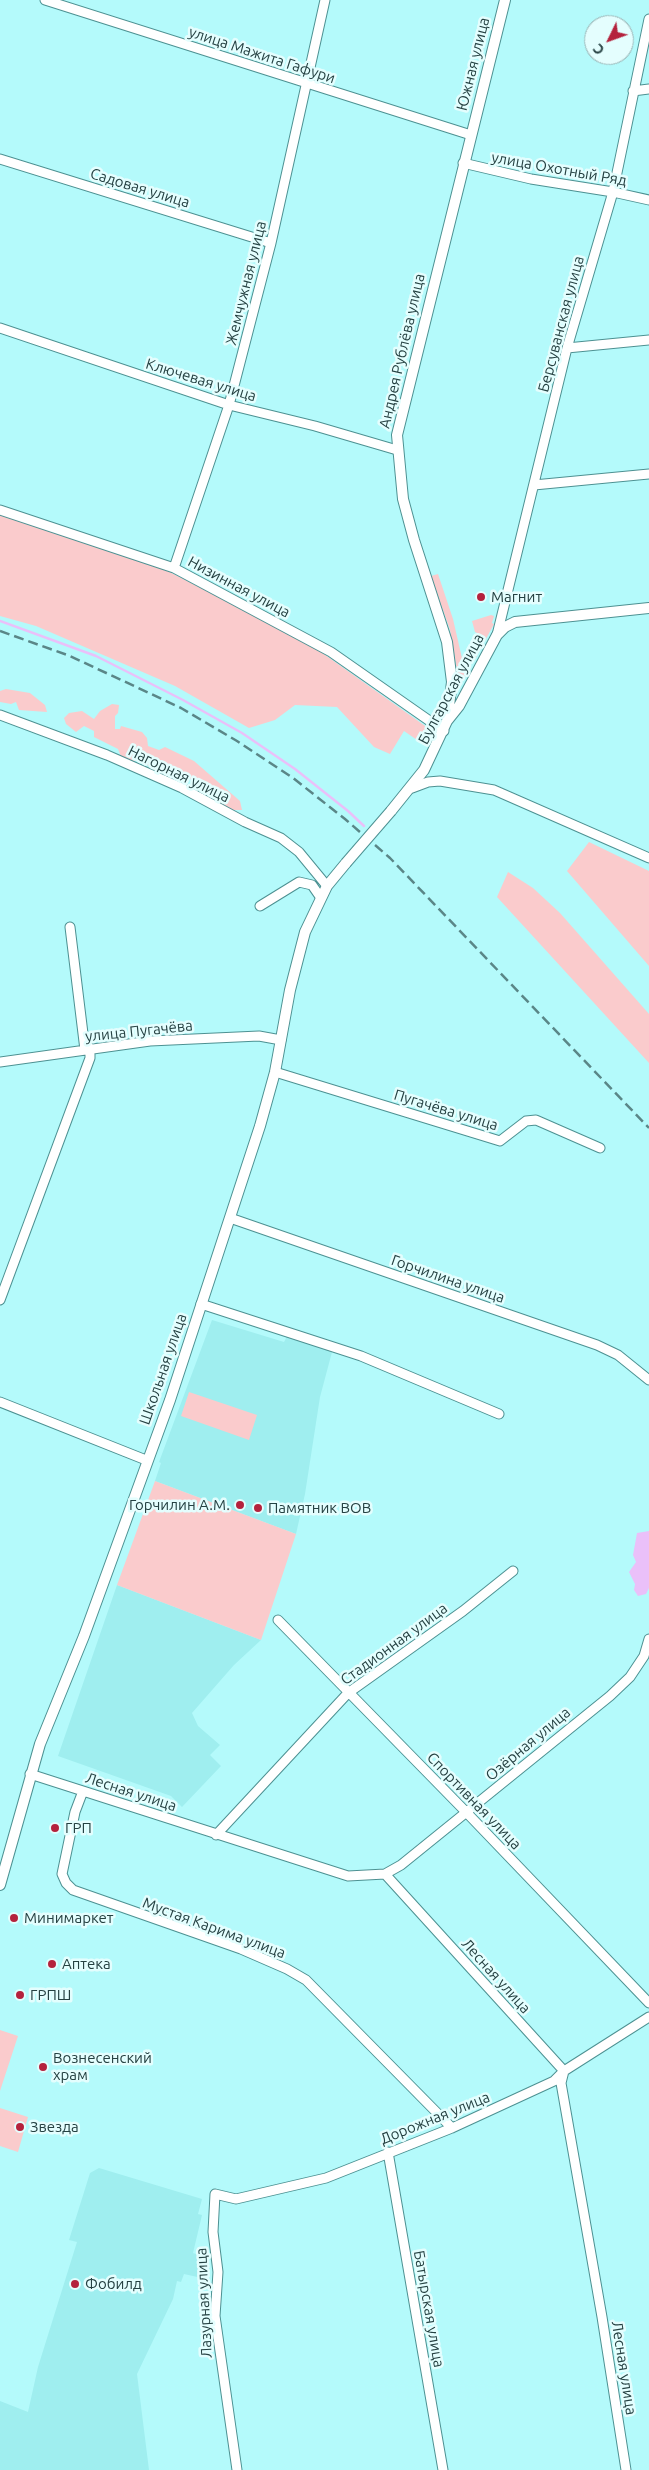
<!DOCTYPE html>
<html>
<head>
<meta charset="utf-8">
<style>
	body { margin:0 }
	#map { position:relative; width:649px; height:2470px; overflow:hidden; background:#b4fafb; font-family:Ubuntu,sans-serif }
	canvas { display:block }
	.north { position:absolute; left:584px; top:15px; width:50px; height:50px; box-sizing:border-box; background:#e4fefe; border:1px solid #98b2b3; border-radius:50%; rotate:228deg; font-size:14px; font-weight:700; line-height:20px; text-align:center; color:#254142 }
	.north::after { content:''; display:block; margin:auto; width:18px; height:22px; background:#b4223d; clip-path:polygon(50% 0,100% 100%,50% 72%,0 100%) }
</style>
</head>
<body>
<div id="map">
<canvas width="649" height="2470"></canvas>
<div class="north">С</div>
</div>
<script>
const ctx = document.querySelector('canvas').getContext('2d');
ctx.lineJoin = 'round';
function fillPath(path, color) {
  ctx.fillStyle = color;
  ctx.fill(path, 'evenodd');
}
function toPath(rows) {
  const path = new Path2D();
  for (const r of rows) {
    path.moveTo(r[0], r[1]);
    for (let i = 2; i < r.length; i += 2) path.lineTo(r[i], r[i + 1]);
  }
  return path;
}
function stroke(path, color, width, dash) {
  ctx.strokeStyle = color;
  ctx.lineWidth = width;
  ctx.lineCap = dash ? 'butt' : 'round';
  ctx.setLineDash(dash || []);
  ctx.stroke(path);
}
function label(font, color, halo, rows, align = 'center') {
  ctx.font = font + ' Ubuntu,sans-serif';
  ctx.lineWidth = 5;
  ctx.setLineDash([]);
  ctx.textBaseline = 'middle';
  ctx.strokeStyle = halo;
  ctx.fillStyle = color;
  for (const [text, x, y, turn = 0] of rows) {
    ctx.save();
    ctx.translate(x, y);
    ctx.rotate((+turn || 0) * Math.PI / 180);
    ctx.textAlign = isNaN(turn) ? turn : align;
    if (halo) ctx.strokeText(text, 0, 0);
    ctx.fillText(text, 0, 0);
    ctx.restore();
  }
}
const built = toPath([
	[212,1320,284,1342,287,1336,332,1352,320,1397,305,1494,296,1534,155,1481,161,1463,159,1462],
	[117,1585,261,1640,234,1665,192,1713,198,1726,220,1745,210,1755,221,1766,182,1807,171,1796,58,1756],
	[99,2168,202,2199,198,2214,202,2215,193,2253,201,2256,203,2273,202,2278,184,2274,181,2282,177,2281,173,2299,137,2374,149,2470,0,2470,0,2401,28,2412,38,2367,77,2242,69,2240,90,2173]
]);
const green = toPath([
	[0,511,152,563,307,642,428,728,432,733,428,741,420,742,404,731,390,754,374,747,337,707,295,705,275,720,249,728,175,686,36,626,0,616],
	[438,574,453,619,464,667,468,673,462,681,459,681,450,630,431,576],
	[491,615,494,616,492,623,494,624,474,661,472,657,483,636,475,632,472,621],
	[6,689,30,693,45,705,47,712,19,710,16,702,11,704,0,702,0,691],
	[112,704,119,705,118,713,115,716,115,729,120,729,121,726,142,732,147,738,148,746,159,750,165,747,194,761,240,801,242,810,232,810,213,800,210,790,183,775,173,781,155,773,142,759,129,762,122,759,118,749,94,737,94,731,84,726,76,732,66,724,64,718,69,713,82,711,94,719,100,711],
	[589,842,649,871,649,966,567,871],
	[508,872,533,888,560,913,649,1014,649,1063,497,897],
	[189,1392,257,1415,249,1440,181,1416],
	[155,1481,296,1534,261,1640,117,1585],
	[0,2030,18,2036,0,2091],
	[0,2108,28,2117,18,2152,0,2146]
]);
const water = toPath([
	[649,1531,649,1588,646,1594,638,1596,634,1590,635,1584,629,1572,636,1562,633,1555,637,1533]
]);
const stream = toPath([
	[0,621,96,656,183,700,242,733,295,769,348,811,364,826]
]);
const minor = toPath([
	[45,0,471,135],
	[633,91,649,89],
	[0,159,271,243],
	[463,163,531,179,613,192,649,200],
	[0,328,229,405,315,426,397,450],
	[567,348,649,340],
	[534,485,649,474],
	[0,510,174,568,331,652,444,731],
	[174,568,229,405,271,243,325,0],
	[497,635,567,348,613,192,649,19],
	[0,715,107,755,182,788,245,822,281,838,299,852,327,886],
	[412,788,428,782,440,781,494,790,649,858],
	[260,906,299,882,312,885,321,898],
	[70,927,85,1050],
	[0,1062,150,1041,259,1036,281,1040],
	[275,1072,500,1141,526,1121,536,1120,600,1148],
	[230,1218,597,1345,618,1355,649,1380],
	[0,1300,90,1058,90,1048],
	[201,1304,361,1356,499,1414],
	[0,1402,146,1460],
	[278,1620,467,1813,649,2003],
	[30,1774,348,1876,385,1874,564,2071,561,2083,602,2317,626,2470],
	[83,1791,75,1812,62,1874,66,1883,73,1890,241,1949,287,1969,306,1980,452,2128],
	[216,1835,348,1693,463,1611,513,1571],
	[385,1874,401,1865,610,1696,630,1677,644,1656,649,1639],
	[388,2152,443,2470],
	[237,2470,215,2316,218,2272,213,2232,215,2194,236,2199,326,2178,452,2128,554,2081,564,2071,649,2017]
]);
const tertiary = toPath([
	[447,721,452,682,447,642,414,540,403,499,397,435,505,0],
	[391,811,424,770,447,721,459,706,497,635,505,627,515,622,649,608],
	[0,1885,40,1744,84,1636,170,1400,260,1126,275,1072,290,990,305,932,327,886,346,863]
]);
const rail = toPath([
	[0,631,70,656,181,708,237,741,293,778,345,819,390,858,649,1128]
]);
const tertiaryBridge = toPath([
	[346,863,391,811]
]);
const markers = [
	[481,597,5,"#b4223d"],
	[240,1505,5,"#b4223d"],
	[258,1508,5,"#b4223d"],
	[55,1828,5,"#b4223d"],
	[14,1918,5,"#b4223d"],
	[52,1964,5,"#b4223d"],
	[20,1995,5,"#b4223d"],
	[43,2067,5,"#b4223d"],
	[20,2127,5,"#b4223d"],
	[75,2284,5,"#b4223d"]
];
const streetNames = [
	["улица Мажита Гафури",262,55,18],
	["Южная улица",473,64,-76],
	["улица Охотный Ряд",559,169,10],
	["Садовая улица",140,188,17],
	["Жемчужная улица",246,283,-76],
	["Берсуванская улица",561,324,-75],
	["Андрея Рублёва улица",402,351,-77],
	["Ключевая улица",201,380,17],
	["Низинная улица",239,587,28],
	["Булгарская улица",451,689,-62],
	["Нагорная улица",179,774,26],
	["улица Пугачёва",139,1031,-6],
	["Пугачёва улица",446,1110,17],
	["Горчилина улица",448,1279,19],
	["Школьная улица",163,1369,-71],
	["Стадионная улица",394,1644,-36],
	["Озёрная улица",528,1744,-40],
	["Лесная улица",131,1792,18],
	["Спортивная улица",474,1801,46],
	["Мустая Карима улица",214,1928,20],
	["Лесная улица",496,1976,48],
	["Дорожная улица",435,2118,-22],
	["Лазурная улица",204,2303,-93],
	["Батырская улица",429,2309,80],
	["Лесная улица",624,2368,81]
];
const poiNames = [
	["Магнит",491,597],
	["Горчилин А.М.",230,1505,"right"],
	["Памятник ВОВ",268,1508],
	["ГРП",65,1828],
	["Минимаркет",24,1918],
	["Аптека",62,1964],
	["ГРПШ",30,1995],
	["Вознесенский",53,2058],
	["храм",53,2075],
	["Звезда",30,2127],
	["Фобилд",85,2284]
];
fillPath(built, '#9feeef');
fillPath(green, '#facbcc');
fillPath(water, '#eac0f9');
stroke(stream, '#eac0f9', 2.5);
stroke(minor, '#4d9192', 11);
stroke(tertiary, '#4d9192', 12);
stroke(minor, '#fff', 9);
stroke(tertiary, '#fff', 10);
stroke(rail, '#5a8687', 2.5, [10, 5]);
stroke(tertiaryBridge, '#4d9192', 12, []);
stroke(tertiaryBridge, '#fff', 10);
for (const [x, y, r, color] of markers) {
  const dot = new Path2D();
  dot.arc(x, y, r, 0, 2 * Math.PI);
  ctx.fillStyle = color;
  ctx.fill(dot);
  stroke(dot, '#e4fefe', 2);
}
label('15px', '#254142', '#e4fefe', streetNames);
label('15px', '#254142', '#e4fefe', poiNames, 'left');
</script>
</body>
</html>
